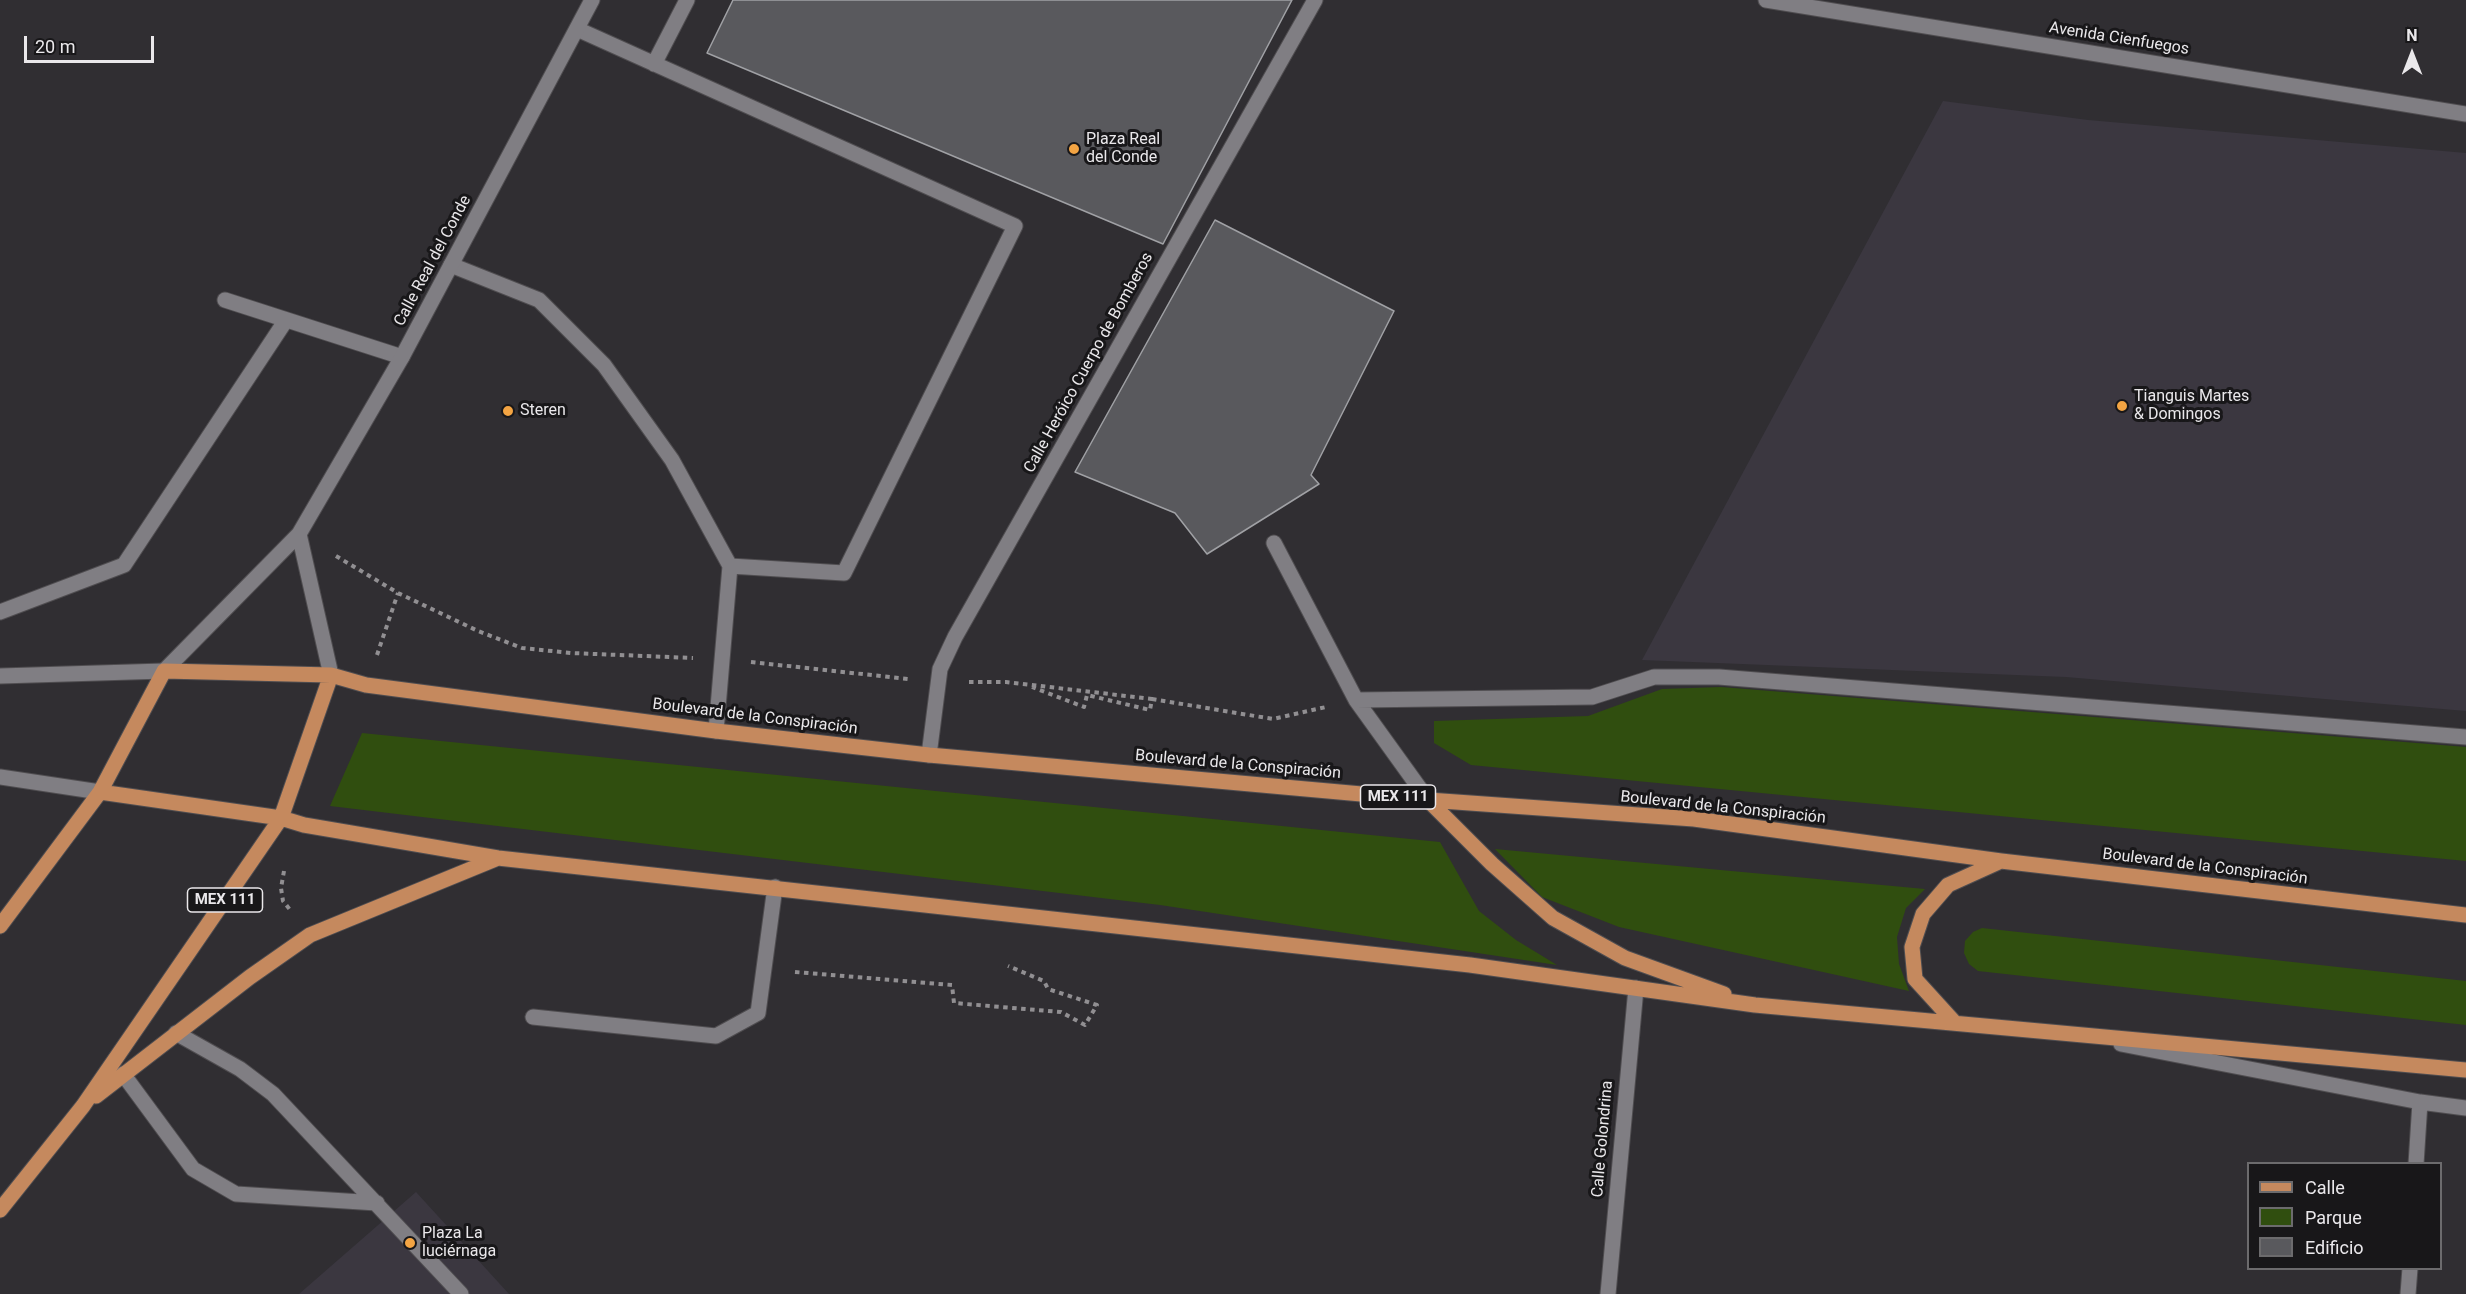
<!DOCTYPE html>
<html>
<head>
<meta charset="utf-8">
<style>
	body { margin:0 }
	#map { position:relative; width:2466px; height:1294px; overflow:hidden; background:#302e32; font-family:Roboto,sans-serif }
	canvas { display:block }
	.legend { position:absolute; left:2247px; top:1162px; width:195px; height:108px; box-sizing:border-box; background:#181719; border:2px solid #6c6b6d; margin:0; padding:8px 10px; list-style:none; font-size:18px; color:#eae8eb }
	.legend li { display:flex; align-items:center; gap:12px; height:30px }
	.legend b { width:30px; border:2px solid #6c6b6d }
	.north { position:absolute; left:2382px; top:24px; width:60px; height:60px; -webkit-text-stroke:4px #181719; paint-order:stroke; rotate:0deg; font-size:16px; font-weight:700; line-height:24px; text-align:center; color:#eae8eb }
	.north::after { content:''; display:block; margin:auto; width:21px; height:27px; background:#eae8eb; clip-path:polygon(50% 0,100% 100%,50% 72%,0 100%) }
	.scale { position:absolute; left:24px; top:36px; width:130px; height:27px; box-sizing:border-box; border:3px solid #eae8eb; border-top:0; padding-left:8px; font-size:18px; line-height:21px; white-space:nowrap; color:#eae8eb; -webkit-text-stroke:4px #181719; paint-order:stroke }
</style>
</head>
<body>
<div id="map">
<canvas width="2466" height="1294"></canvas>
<ul class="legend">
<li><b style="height:8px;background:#c5895e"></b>Calle</li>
<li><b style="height:16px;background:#304e0f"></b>Parque</li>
<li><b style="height:16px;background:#59595d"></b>Edificio</li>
</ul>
<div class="north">N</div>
<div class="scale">20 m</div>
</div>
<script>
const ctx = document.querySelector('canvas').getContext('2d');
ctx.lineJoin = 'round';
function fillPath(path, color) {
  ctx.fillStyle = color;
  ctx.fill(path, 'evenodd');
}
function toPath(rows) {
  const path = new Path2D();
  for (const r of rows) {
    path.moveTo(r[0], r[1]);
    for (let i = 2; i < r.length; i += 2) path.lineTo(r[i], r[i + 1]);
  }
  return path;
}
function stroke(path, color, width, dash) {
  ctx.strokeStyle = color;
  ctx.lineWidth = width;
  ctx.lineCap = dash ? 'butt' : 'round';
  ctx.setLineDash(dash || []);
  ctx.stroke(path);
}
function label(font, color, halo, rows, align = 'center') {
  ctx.font = font + ' Roboto,sans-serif';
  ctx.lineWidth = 6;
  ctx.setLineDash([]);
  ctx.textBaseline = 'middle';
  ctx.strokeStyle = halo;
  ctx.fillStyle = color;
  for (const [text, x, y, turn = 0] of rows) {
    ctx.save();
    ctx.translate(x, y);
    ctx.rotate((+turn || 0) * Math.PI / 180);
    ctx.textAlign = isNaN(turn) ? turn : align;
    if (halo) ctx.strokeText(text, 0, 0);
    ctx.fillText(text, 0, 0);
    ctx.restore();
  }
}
const built = toPath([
	[1943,101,2088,120,2466,153,2466,711,2066,677,1642,660],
	[416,1192,509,1294,299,1294]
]);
const green = toPath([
	[1721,687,2466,747,2466,861,1471,765,1434,743,1434,721,1588,716,1662,689],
	[362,733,1440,842,1479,911,1516,940,1557,965,1160,905,330,806],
	[1495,849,1925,889,1906,908,1897,937,1899,964,1909,991,1619,927,1542,897],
	[1982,928,2466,981,2466,1025,1978,971,1969,964,1964,953,1965,941,1973,932]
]);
const building = toPath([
	[733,0,1292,0,1163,244,707,53,733,0],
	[1215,220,1394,311,1311,475,1319,484,1207,554,1175,513,1075,472,1215,220]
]);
const path = toPath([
	[336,556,398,593,478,631,522,648,571,653,693,658],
	[377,655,398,593],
	[751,662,908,679],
	[969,682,1006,682,1152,699,1150,710,1087,695,1084,707,1032,687],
	[1152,699,1273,719,1326,707],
	[284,871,281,888,283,901,291,911],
	[795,972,952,985,954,1003,1061,1012,1085,1025,1097,1005,1048,989,1044,981,1008,966]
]);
const service = toPath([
	[577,29,1015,226,844,573,730,566,716,731],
	[654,64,687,0],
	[451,265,539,300,604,365,672,460,730,566],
	[225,300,402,357],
	[1274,543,1356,700,1428,800],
	[0,612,124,565,286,320],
	[1356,700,1592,697,1654,677,1719,677,2466,737],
	[533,1017,716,1036,758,1013,775,887],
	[176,1033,240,1069,273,1094,461,1294],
	[123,1074,193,1169,236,1194,377,1203]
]);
const minor = toPath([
	[1766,0,2466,114],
	[299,534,331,675],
	[164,671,299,534,402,357,592,0],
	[929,755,940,669,955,637,1315,0],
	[1608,1294,1636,988]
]);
const tertiary = toPath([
	[0,676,164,671],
	[0,777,100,792],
	[2121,1044,2420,1102,2466,1108],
	[2416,1164,2420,1102],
	[2408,1294,2410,1268]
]);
const primary = toPath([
	[100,792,281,818,304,825,498,858,1470,965,1755,1005,2466,1070],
	[1428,800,1492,864,1553,918,1625,958,1724,994],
	[0,926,100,792,164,671,331,675,366,685,716,731,929,755,1428,800,1694,819,2001,861,2466,915],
	[1955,1023,1915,979,1912,947,1923,914,1948,885,2001,861],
	[96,1096,250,977,310,935,498,858],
	[0,1210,83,1106,281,818,331,675]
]);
const markers = [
	[1074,149,6,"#f3a443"],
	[2122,406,6,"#f3a443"],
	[508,411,6,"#f3a443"],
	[410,1243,6,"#f3a443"]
];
const shields = [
	[1398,797,75],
	[225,900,75]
];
const shieldNames = [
	["MEX 111",1398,797],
	["MEX 111",225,900]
];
const streetNames = [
	["Avenida Cienfuegos",2119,39,9],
	["Calle Real del Conde",433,261,-62],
	["Calle Heróico Cuerpo de Bomberos",1089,363,-61],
	["Boulevard de la Conspiración",755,717,7],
	["Boulevard de la Conspiración",1238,765,5],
	["Boulevard de la Conspiración",1723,808,6],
	["Boulevard de la Conspiración",2205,867,7],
	["Calle Golondrina",1603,1139,-85]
];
const poiNames = [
	["Plaza Real",1086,140],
	["del Conde",1086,158],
	["Tianguis Martes",2134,397],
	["& Domingos",2134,415],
	["Steren",520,411],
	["Plaza La",422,1234],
	["luciérnaga",422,1252]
];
fillPath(built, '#3b3740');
fillPath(green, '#304e0f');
fillPath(building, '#59595d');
stroke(building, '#a0a1a5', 1.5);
stroke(service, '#4f4d50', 17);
stroke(minor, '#4f4d50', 17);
stroke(tertiary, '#4f4d50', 17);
stroke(primary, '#4f4d50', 17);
stroke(path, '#918f92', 4, [4.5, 4.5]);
stroke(service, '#807e83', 15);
stroke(minor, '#807e83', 15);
stroke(tertiary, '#807e83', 15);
stroke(primary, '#c5895e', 15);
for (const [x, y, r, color] of markers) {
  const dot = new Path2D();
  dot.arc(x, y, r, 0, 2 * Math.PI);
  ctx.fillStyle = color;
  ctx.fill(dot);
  stroke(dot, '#181719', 2);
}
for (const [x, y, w] of shields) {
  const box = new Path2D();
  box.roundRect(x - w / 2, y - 12, w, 24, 4.5);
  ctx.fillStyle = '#181719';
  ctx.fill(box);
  stroke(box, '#eae8eb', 1.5);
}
label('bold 15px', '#eae8eb', null, shieldNames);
label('16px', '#eae8eb', '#181719', streetNames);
label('16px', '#eae8eb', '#181719', poiNames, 'left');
</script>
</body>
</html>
